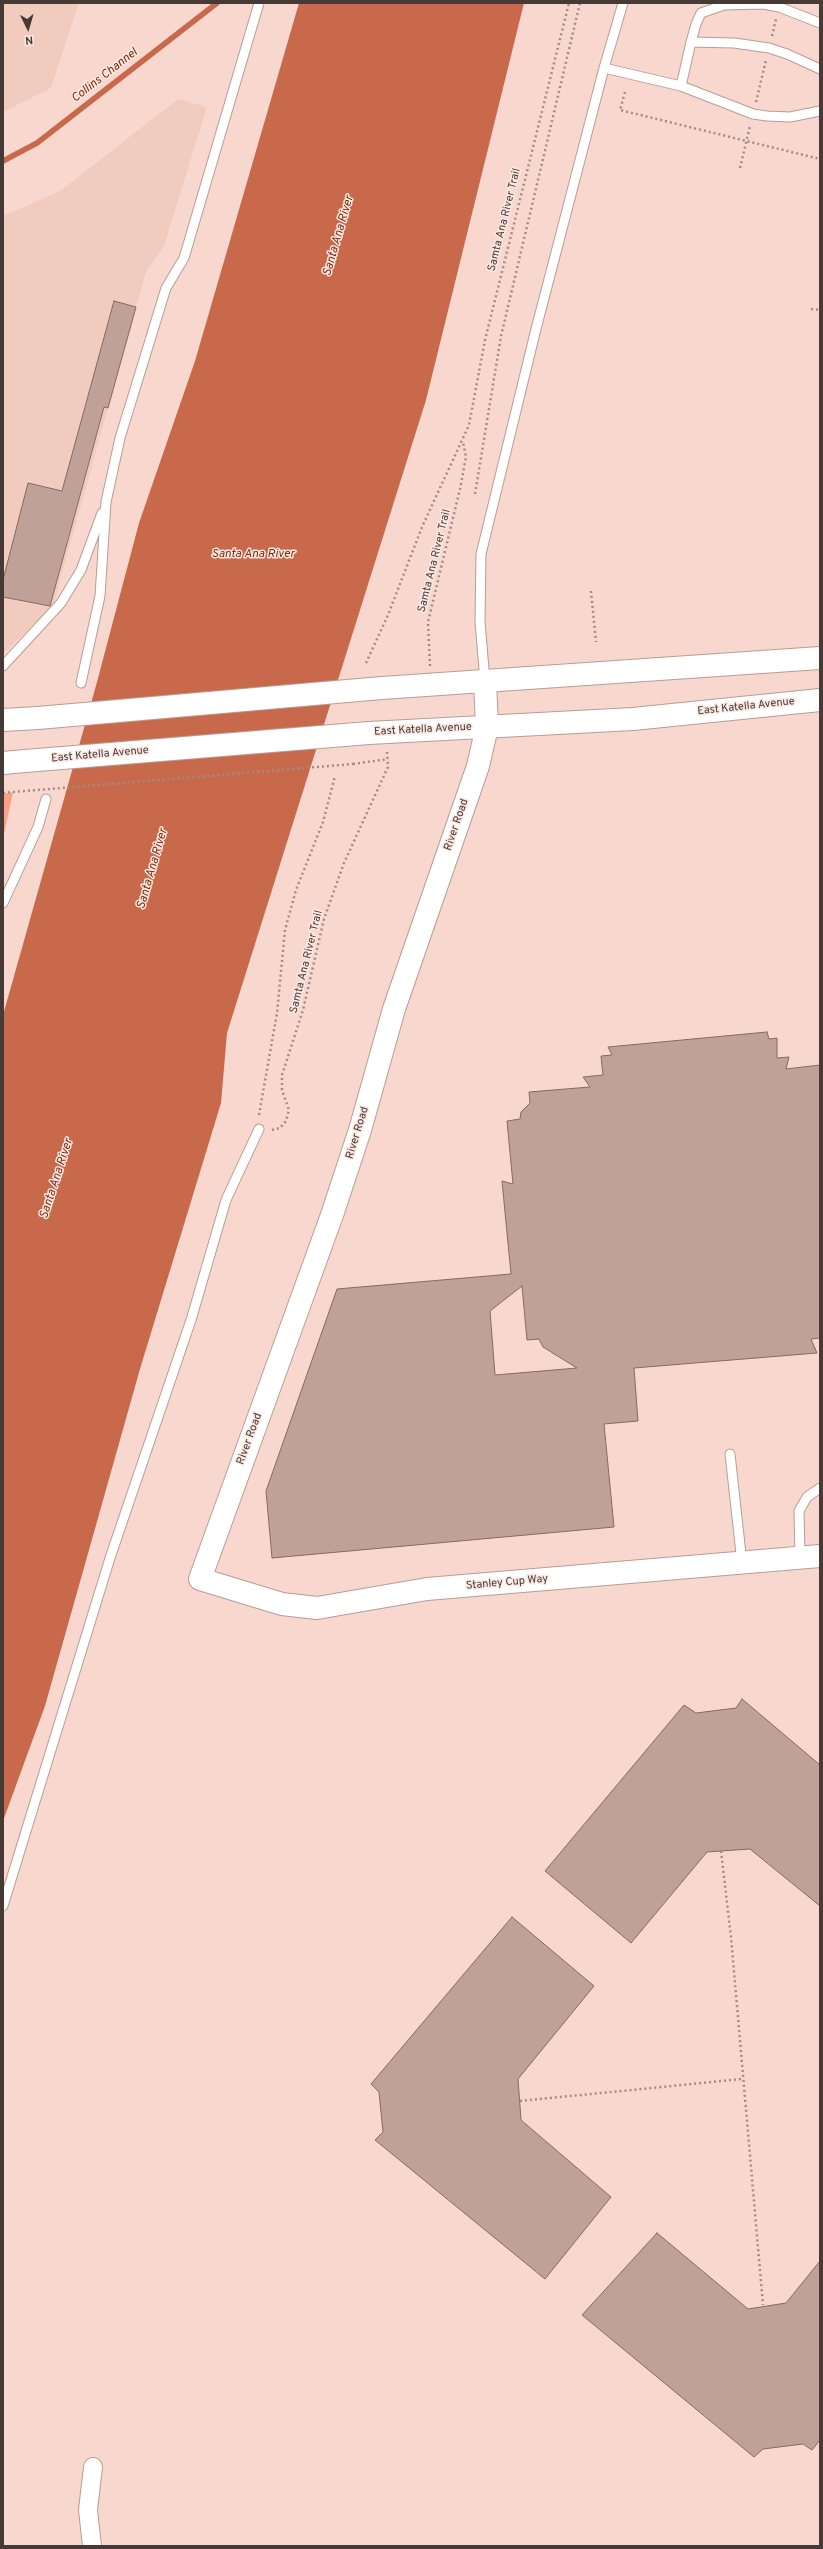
<!DOCTYPE html>
<html>
<head>
<meta charset="utf-8">
<style>
	body { margin:0 }
	#map { position:relative; width:823px; height:2549px; overflow:hidden; background:#f8d8ce; font-family:Overpass,sans-serif }
	canvas { display:block }
	.frame { position:absolute; inset:0; border:4px solid #463936; pointer-events:none }
	.north { position:absolute; left:8px; top:8px; width:40px; height:40px; -webkit-text-stroke:3px #fce8e2; paint-order:stroke; rotate:175deg; font-size:11px; font-weight:700; line-height:16px; text-align:center; color:#463936 }
	.north::after { content:''; display:block; margin:auto; width:14px; height:18px; background:#463936; clip-path:polygon(50% 0,100% 100%,50% 72%,0 100%) }
</style>
</head>
<body>
<div id="map">
<canvas width="823" height="2549"></canvas>
<div class="frame"></div>
<div class="north">N</div>
</div>
<script>
const ctx = document.querySelector('canvas').getContext('2d');
ctx.lineJoin = 'round';
function fillPath(path, color) {
  ctx.fillStyle = color;
  ctx.fill(path, 'evenodd');
}
function toPath(rows) {
  const path = new Path2D();
  for (const r of rows) {
    path.moveTo(r[0], r[1]);
    for (let i = 2; i < r.length; i += 2) path.lineTo(r[i], r[i + 1]);
  }
  return path;
}
function stroke(path, color, width, dash) {
  ctx.strokeStyle = color;
  ctx.lineWidth = width;
  ctx.lineCap = dash ? 'butt' : 'round';
  ctx.setLineDash(dash || []);
  ctx.stroke(path);
}
function label(font, color, halo, rows, align = 'center') {
  ctx.font = font + ' Overpass,sans-serif';
  ctx.lineWidth = 3;
  ctx.setLineDash([]);
  ctx.textBaseline = 'middle';
  ctx.strokeStyle = halo;
  ctx.fillStyle = color;
  for (const [text, x, y, turn = 0] of rows) {
    ctx.save();
    ctx.translate(x, y);
    ctx.rotate((+turn || 0) * Math.PI / 180);
    ctx.textAlign = isNaN(turn) ? turn : align;
    if (halo) ctx.strokeText(text, 0, 0);
    ctx.fillText(text, 0, 0);
    ctx.restore();
  }
}
const built = toPath([
	[3,3,79,3,51,88,3,112],
	[178,99,207,107,164,246,146,272,53,606,3,654,3,216,60,191]
]);
const green = toPath([
	[13,792,3,839,3,794]
]);
const water = toPath([
	[299,3,524,3,426,400,227,1033,221,1103,140,1369,45,1706,3,1821,3,1015,97,682,139,523,195,361]
]);
const stream = toPath([
	[3,161,37,143,217,3]
]);
const building = toPath([
	[114,301,136,307,108,408,104,407,50,606,3,597,3,580,28,483,62,491,114,301],
	[767,1032,769,1039,777,1038,777,1058,789,1057,786,1069,820,1065,820,1338,811,1339,817,1353,634,1368,638,1421,604,1424,614,1527,272,1558,266,1491,337,1289,511,1274,502,1181,513,1184,507,1121,520,1119,521,1112,530,1103,529,1092,590,1087,583,1077,603,1075,601,1056,612,1055,608,1047,767,1032],
	[522,1286,527,1340,539,1339,543,1347,577,1368,495,1375,490,1311,522,1286],
	[742,1699,820,1765,820,1906,750,1849,707,1852,631,1943,545,1871,684,1705,696,1713,736,1708,742,1699],
	[512,1917,594,1986,518,2079,521,2120,611,2197,545,2279,375,2140,383,2132,379,2092,371,2084,512,1917],
	[657,2233,748,2309,786,2303,820,2261,820,2440,812,2450,803,2444,763,2449,754,2457,582,2315,657,2233]
]);
const path = toPath([
	[772,36,776,19],
	[625,92,620,110,820,159],
	[756,102,766,60],
	[740,168,750,126],
	[811,309,820,310],
	[475,494,501,336,580,3],
	[591,591,596,642],
	[366,663,388,615,422,527,469,425,485,340,569,3],
	[430,666,428,622,460,489,466,457,463,442],
	[353,764,388,759],
	[3,793,13,792],
	[259,1115,277,1013,285,930,296,890,323,822,335,776],
	[272,1130,280,1128,286,1121,289,1110,282,1090,282,1075,303,1010,324,919,344,863,388,767,387,752],
	[721,1851,731,1937,763,2305],
	[520,2101,742,2079]
]);
const lane = toPath([
	[691,42,696,24,701,13,724,5,763,4,779,7,820,23],
	[604,68,681,86],
	[820,69,787,54,769,48,734,43,691,42,681,86,753,114,767,116,790,117,820,111],
	[3,666,61,603,81,570,102,513],
	[485,681,480,622,481,554,536,329,604,68,623,3],
	[81,683,100,596,106,502,120,438,166,288,184,258,259,3],
	[3,903,38,827,46,799],
	[730,1454,742,1563],
	[800,1557,799,1511,807,1497,820,1488],
	[3,1906,110,1558,191,1320,226,1200,259,1129]
]);
const street = toPath([
	[92,2546,88,2510,93,2467]
]);
const secondary = toPath([
	[485,681,487,727,478,766,394,1009,360,1130,332,1215,200,1579,282,1604,317,1608,427,1589,820,1556]
]);
const primary = toPath([
	[382,688,820,658],
	[3,720,38,718],
	[369,733,633,719,820,700],
	[3,763,25,761]
]);
const pathBridge = toPath([
	[13,792,353,764]
]);
const primaryBridge = toPath([
	[38,718,382,688],
	[25,761,369,733]
]);
const streetNames = [
	["Samta Ana River Trail",505,220,-76],
	["Samta Ana River Trail",435,561,-76],
	["East Katella Avenue",746,707,-6],
	["East Katella Avenue",423,730,-3],
	["East Katella Avenue",100,755,-5],
	["River Road",457,825,-71],
	["Samta Ana River Trail",307,962,-76],
	["River Road",358,1133,-73],
	["River Road",250,1439,-70],
	["Stanley Cup Way",507,1583,-5]
];
const waterNames = [
	["Collins Channel",105,76,-38],
	["Santa Ana River",339,236,-74],
	["Santa Ana River",253,555],
	["Santa Ana River",153,869,-74],
	["Santa Ana River",57,1179,-72]
];
fillPath(built, '#f2cbbf');
fillPath(green, '#fba084');
fillPath(water, '#c8694c');
stroke(stream, '#c8694c', 5.5);
fillPath(building, '#bfa197');
stroke(building, '#856960', 1);
stroke(lane, '#ba9c93', 11);
stroke(street, '#ba9c93', 20);
stroke(secondary, '#ba9c93', 24);
stroke(primary, '#ba9c93', 24);
stroke(path, '#a28b84', 2.5, [2, 3]);
stroke(lane, '#fff', 9);
stroke(street, '#fff', 18);
stroke(secondary, '#fff', 22);
stroke(primary, '#fff', 22);
stroke(primaryBridge, '#ba9c93', 24, []);
stroke(pathBridge, '#a28b84', 2.5, [2, 3]);
stroke(primaryBridge, '#fff', 22);
label('11px', '#463936', '#fce8e2', streetNames);
label('italic 12px', '#802809', '#fce8e2', waterNames);
</script>
</body>
</html>
